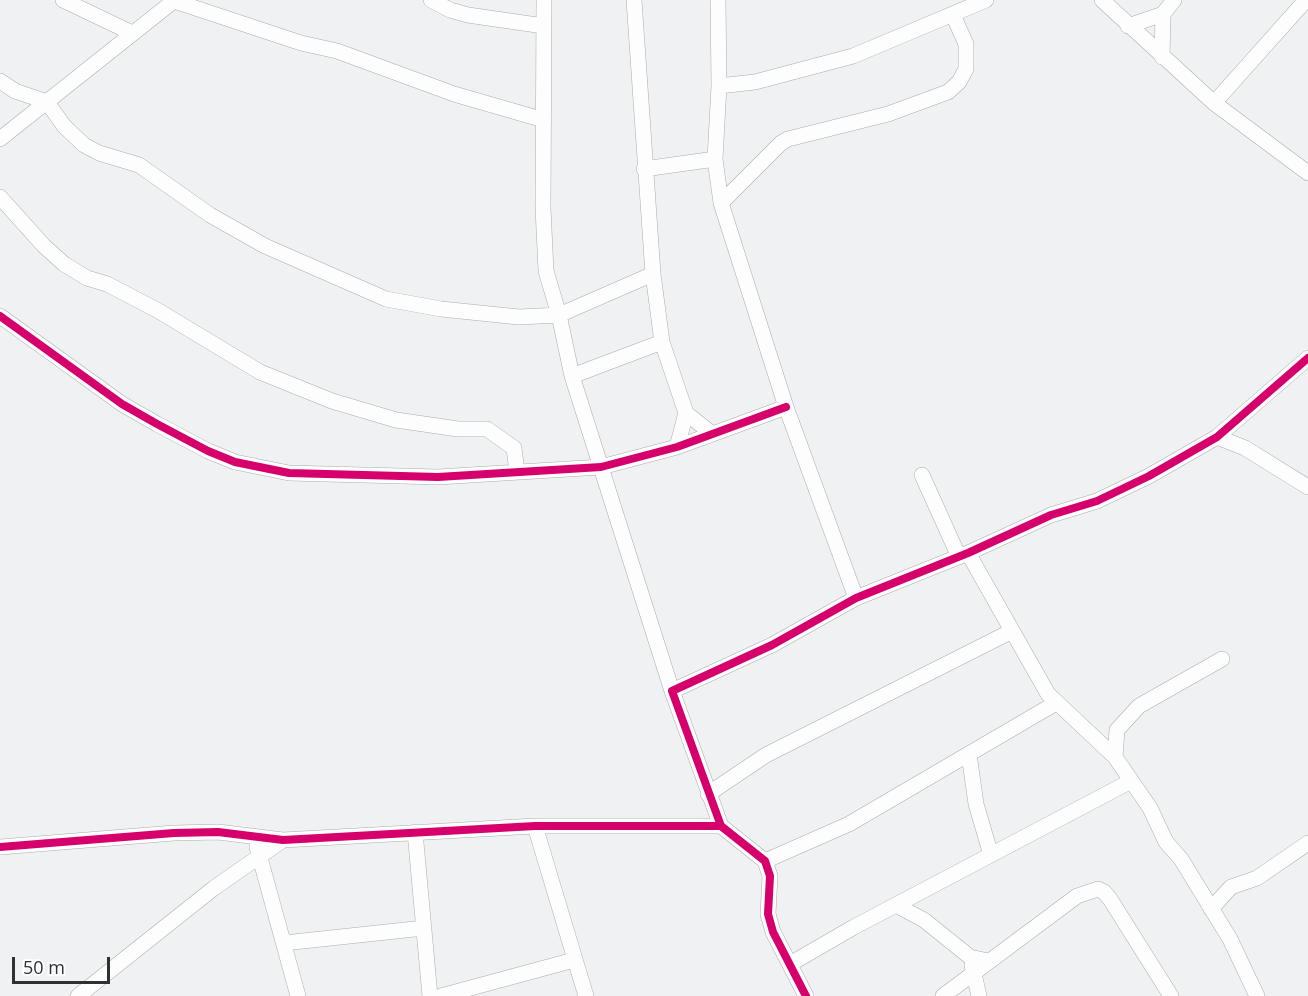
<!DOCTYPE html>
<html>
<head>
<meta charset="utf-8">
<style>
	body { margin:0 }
	#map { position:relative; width:1308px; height:996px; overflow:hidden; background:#eff1f3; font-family:"Open Sans",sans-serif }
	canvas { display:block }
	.scale { position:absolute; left:12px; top:957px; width:98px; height:27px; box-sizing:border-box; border:3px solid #2e3031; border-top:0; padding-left:8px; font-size:18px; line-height:21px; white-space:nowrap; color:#2e3031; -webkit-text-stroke:4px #fdfeff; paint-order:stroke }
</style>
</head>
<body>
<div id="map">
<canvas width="1308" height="996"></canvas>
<div class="scale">50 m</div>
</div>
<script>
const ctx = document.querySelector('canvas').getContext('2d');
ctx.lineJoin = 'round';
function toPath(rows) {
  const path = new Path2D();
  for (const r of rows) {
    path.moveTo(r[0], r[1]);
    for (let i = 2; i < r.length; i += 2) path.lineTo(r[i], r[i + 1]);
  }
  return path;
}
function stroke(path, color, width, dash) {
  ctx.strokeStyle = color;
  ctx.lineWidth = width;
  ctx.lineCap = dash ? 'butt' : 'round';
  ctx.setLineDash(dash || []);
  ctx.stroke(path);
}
const street = toPath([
	[63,0,132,33],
	[431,0,450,10,468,15,544,26],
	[544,0,543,208,546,271,559,315,572,376,672,691],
	[634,0,653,274,662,342,686,413],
	[718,0,719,86,715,159,721,203,786,407,856,598],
	[1102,0,1214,103,1308,173],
	[174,1,301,43,337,51,454,94,544,120],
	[1128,26,1163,14,1174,0],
	[1162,57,1163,14],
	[0,81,15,91,47,102,64,126,84,145,99,153,139,165,210,215,265,246,386,299,441,309,519,317,559,315,653,274],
	[719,86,755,82,853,56,986,0],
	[1214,103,1306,0],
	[0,139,175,0],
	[644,169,715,159],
	[0,197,44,246,64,264,87,278,107,284,157,310,260,372,332,401,396,420,458,429,487,429,514,448,517,472],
	[721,203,781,143,788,139,888,114,948,92,959,82,966,69,966,44,953,15],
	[0,316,122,404,157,424,208,451,235,462,289,473,438,477,601,467,677,447,786,407],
	[572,376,662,342],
	[1217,437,1245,448,1308,487],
	[677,447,686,413,711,433],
	[922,475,959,557],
	[968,553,1048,694,1115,757,1150,808,1166,842,1181,859,1230,939,1257,996],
	[969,754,976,804,991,855],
	[1115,757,1117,730,1139,706,1222,659],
	[708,794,766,755,1010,632],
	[535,826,586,996],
	[721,826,672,691,772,645,856,598,968,553,1051,515,1097,501,1149,476,1217,437,1308,358],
	[415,832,430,996],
	[0,847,174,833,218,832,283,840,535,826,721,826,765,861,770,876,768,914,773,932,806,996],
	[257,847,298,996],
	[765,861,849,824,1056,703],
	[896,905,924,920,970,957,988,961],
	[1211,909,1231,887,1257,878,1308,843],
	[284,943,424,928],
	[790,964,854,927,1131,781],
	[972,965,979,996],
	[78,996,214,888,283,840],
	[441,996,574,960],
	[943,996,1077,896,1098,889,1104,892,1110,899,1171,996]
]);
const cycleway = toPath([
	[0,316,122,404,157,424,208,451,235,462,289,473,438,477,601,467,677,447,786,407],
	[721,826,672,691,772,645,856,598,968,553,1051,515,1097,501,1149,476,1217,437,1308,358],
	[0,847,174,833,218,832,283,840,535,826,721,826,765,861,770,876,768,914,773,932,806,996]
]);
stroke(street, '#abacad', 16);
stroke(street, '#fdfdfd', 15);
stroke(cycleway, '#d6006c', 8);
</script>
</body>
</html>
